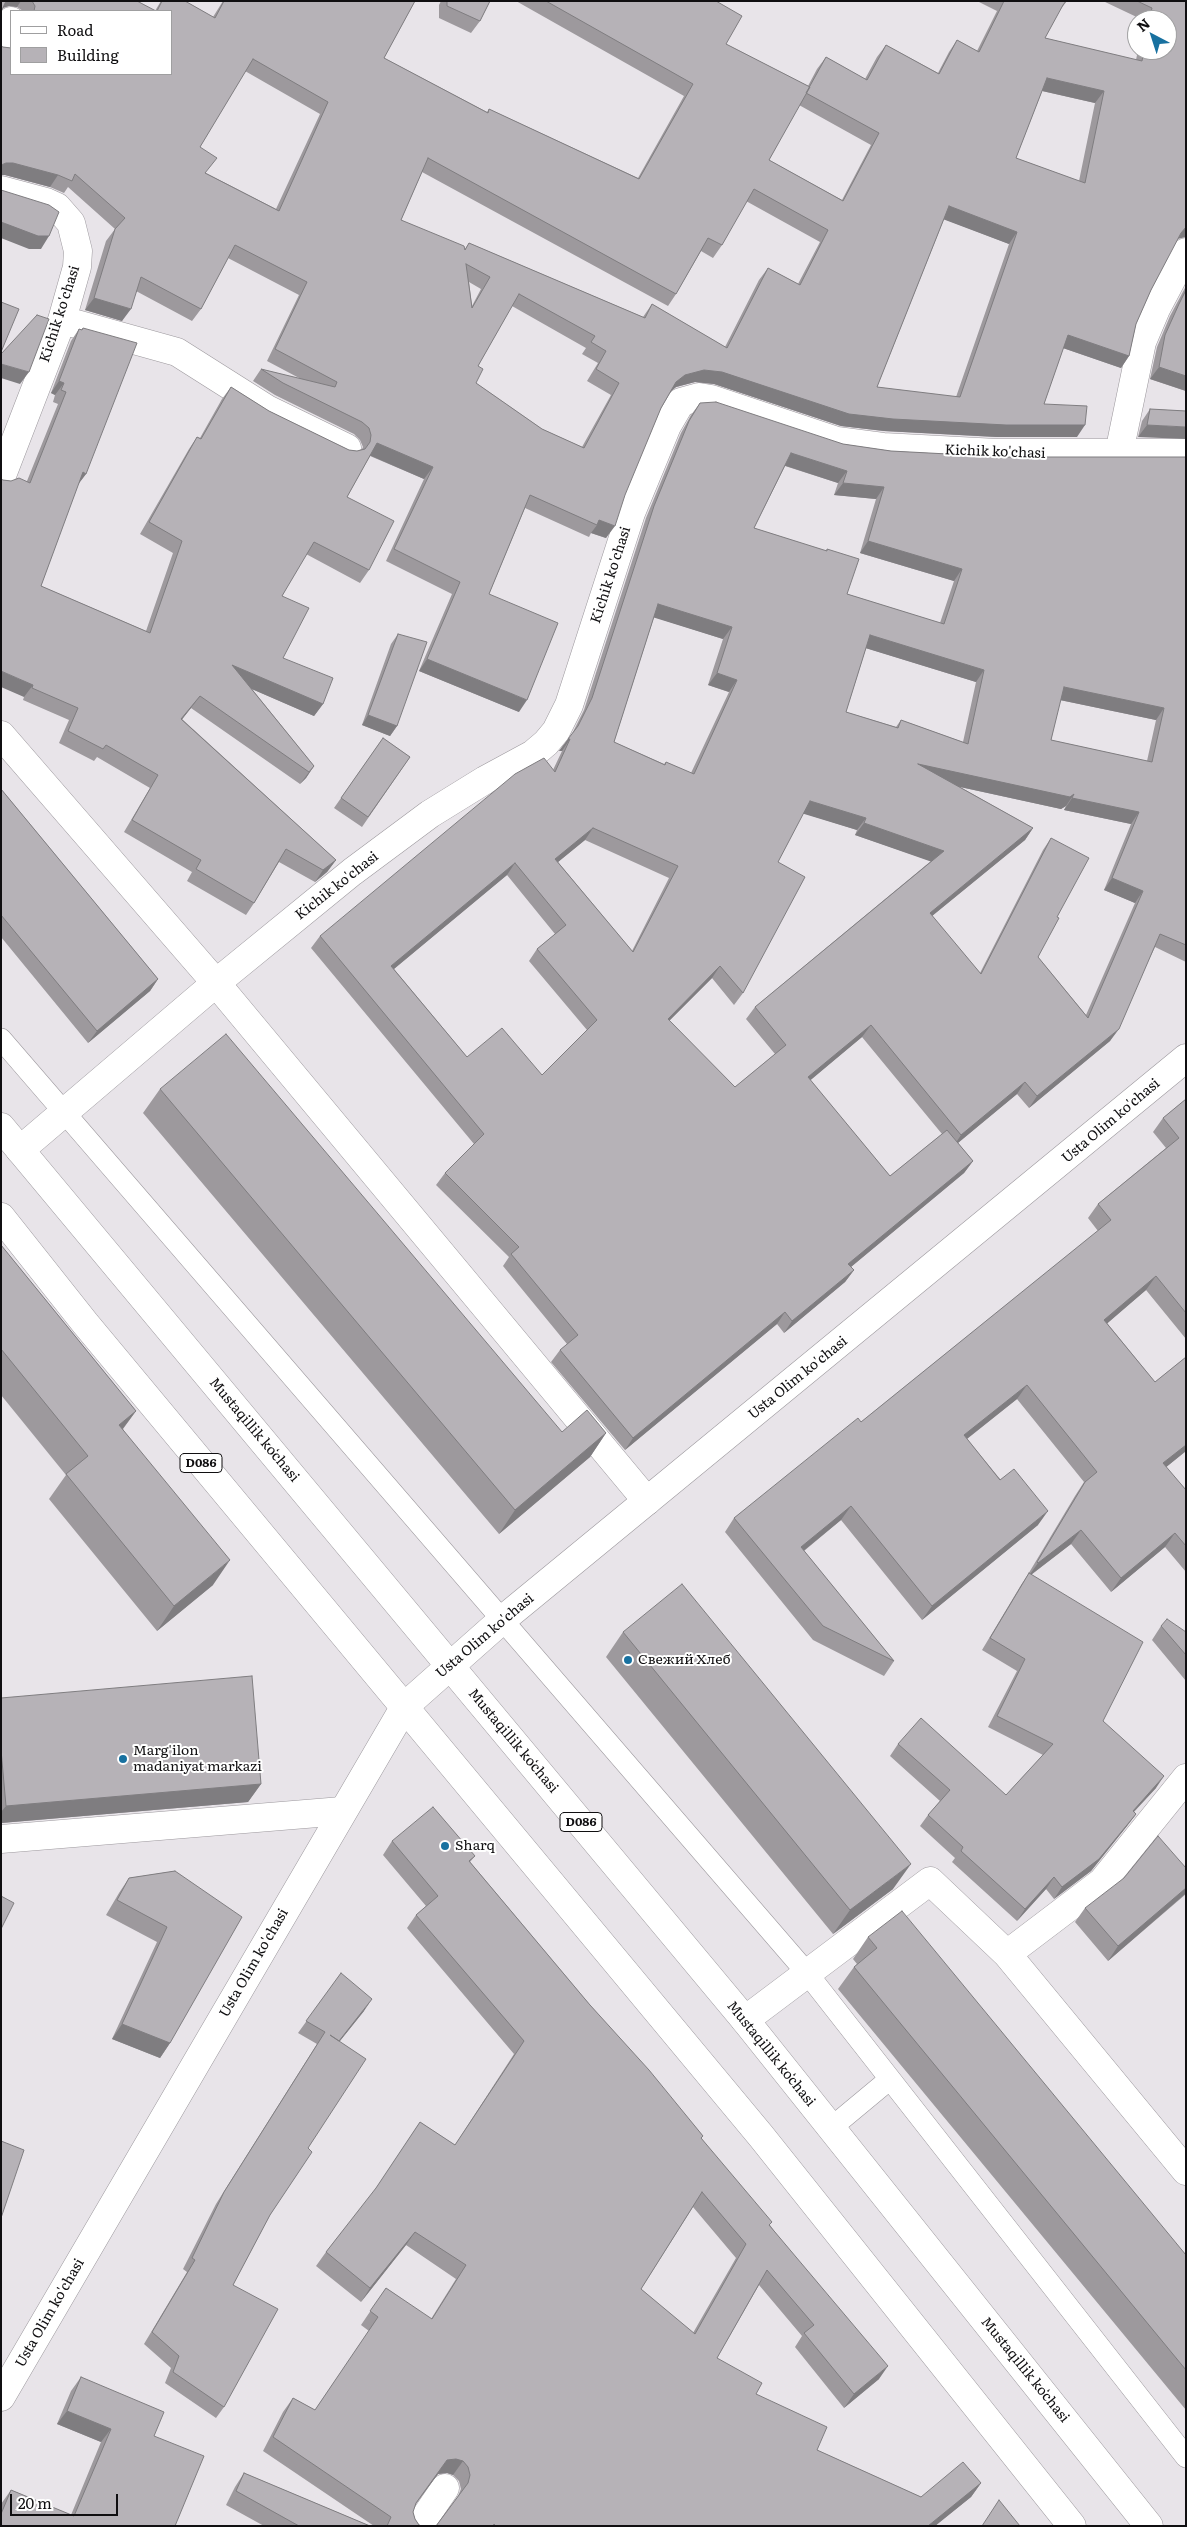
<!DOCTYPE html>
<html>
<head>
<meta charset="utf-8">
<style>
	body { margin:0 }
	#map { position:relative; width:1187px; height:2527px; overflow:hidden; background:#e8e4e9; font-family:Literata,serif }
	canvas { display:block }
	.frame { position:absolute; inset:0; border:2px solid #100f11; pointer-events:none }
	.legend { position:absolute; left:10px; top:10px; width:162px; height:65px; box-sizing:border-box; background:#fff; border:1px solid #9f9fa0; margin:0; padding:6px 9px; list-style:none; font-size:15px; color:#100f11 }
	.legend li { display:flex; align-items:center; gap:10px; height:25px }
	.legend b { width:25px; border:1px solid #9f9fa0 }
	.north { position:absolute; left:1127px; top:10px; width:50px; height:50px; box-sizing:border-box; background:#fff; border:1px solid #9f9fa0; border-radius:50%; rotate:320deg; font-size:14px; font-weight:700; line-height:20px; text-align:center; color:#100f11 }
	.north::after { content:''; display:block; margin:auto; width:18px; height:22px; background:#1871a0; clip-path:polygon(50% 0,100% 100%,50% 72%,0 100%) }
	.scale { position:absolute; left:10px; top:2494px; width:108px; height:22px; box-sizing:border-box; border:2px solid #100f11; border-top:0; padding-left:6px; font-size:15px; line-height:18px; white-space:nowrap; color:#100f11; -webkit-text-stroke:4px #fff; paint-order:stroke }
</style>
</head>
<body>
<div id="map">
<canvas width="1187" height="2527"></canvas>
<div class="frame"></div>
<ul class="legend">
<li><b style="height:6px;background:#fff"></b>Road</li>
<li><b style="height:14px;background:#b6b2b7"></b>Building</li>
</ul>
<div class="north">N</div>
<div class="scale">20 m</div>
</div>
<script>
const ctx = document.querySelector('canvas').getContext('2d');
ctx.lineJoin = 'round';
function toPath(rows) {
  const path = new Path2D();
  for (const r of rows) {
    path.moveTo(r[0], r[1]);
    for (let i = 2; i < r.length; i += 2) path.lineTo(r[i], r[i + 1]);
  }
  return path;
}
function stroke(path, color, width, dash) {
  ctx.strokeStyle = color;
  ctx.lineWidth = width;
  ctx.lineCap = dash ? 'butt' : 'round';
  ctx.setLineDash(dash || []);
  ctx.stroke(path);
}
function fillPath(path, color) {
  ctx.fillStyle = color;
  ctx.fill(path, 'evenodd');
}
function label(font, color, halo, rows, align = 'center') {
  ctx.font = font + ' Literata,serif';
  ctx.lineWidth = 4;
  ctx.setLineDash([]);
  ctx.textBaseline = 'middle';
  ctx.strokeStyle = halo;
  ctx.fillStyle = color;
  for (const [text, x, y, turn = 0] of rows) {
    ctx.save();
    ctx.translate(x, y);
    ctx.rotate((+turn || 0) * Math.PI / 180);
    ctx.textAlign = isNaN(turn) ? turn : align;
    if (halo) ctx.strokeText(text, 0, 0);
    ctx.fillText(text, 0, 0);
    ctx.restore();
  }
}
const service = toPath([
	[1,1039,807,1973,1186,2457],
	[831,2128,890,2079]
]);
const minor = toPath([
	[1,45,11,21],
	[1,190,46,202,57,207,71,223,78,251,77,267,62,320,1,478],
	[62,320,177,352,267,409,347,448],
	[1119,453,1186,453],
	[1,735,216,983,647,1501],
	[20,1150,216,983,352,872,430,814,485,780,533,754,546,743,556,731,569,705,631,513,667,426,681,402,699,397,711,399,837,441,883,447,997,453,1119,453,1142,342,1156,309,1186,252],
	[1,1839,342,1811],
	[1007,1954,1186,2171],
	[745,2020,930,1881,1007,1954,1102,1882,1186,1778],
	[419,2526,445,2488]
]);
const tertiary = toPath([
	[1,2397,405,1706,502,1620,1186,1058]
]);
const primary = toPath([
	[1,1127,745,2020,1149,2526],
	[1,1217,85,1323,761,2136,1072,2526]
]);
const wall = toPath([
	[1,1,137,1,155,11,161,1,185,1,213,17,223,1,415,1,384,58,487,112,489,109,638,178,684,96,516,1,716,1,726,44,808,86,817,69,826,57,865,79,877,57,886,45,938,73,949,52,957,40,977,51,997,11,979,2,979,1,1067,1,1060,10,1045,38,1136,60,1138,50,1167,50,1167,20,1143,20,1103,1,1186,1,1185,236,1177,239,1151,290,1136,324,1129,356,1121,368,1063,348,1044,404,1077,437,997,437,884,431,841,426,714,384,695,382,676,387,670,392,661,408,606,538,591,533,589,537,525,508,489,594,519,712,419,671,452,594,386,561,424,479,370,456,347,497,369,570,360,583,306,554,282,596,283,658,323,704,314,716,252,689,314,766,306,778,300,784,191,708,182,719,336,860,327,872,315,882,279,862,254,903,246,915,187,881,192,872,124,832,150,788,97,757,94,761,59,743,69,720,23,700,24,697,3,480,11,481,27,481,58,404,53,402,55,395,51,393,71,341,79,329,81,330,83,328,86,474,78,484,41,586,146,631,173,553,140,534,189,449,197,437,200,438,222,399,231,387,269,411,349,450,357,451,362,449,363,447,360,440,354,434,275,395,253,381,261,369,301,379,267,361,299,295,228,258,201,309,192,321,136,291,122,321,85,310,106,241,115,229,68,187,64,193,50,187,5,175,3,47,11,48,171,11,23,11,17,7,9,6,3,8],
	[245,71,320,114,276,209,206,173,200,147],
	[1042,91,1095,103,1079,181,1016,158],
	[799,105,871,145,842,200,769,160],
	[422,172,668,306,676,294,701,251,713,258,722,245,746,201,820,242,798,284,768,268,759,280,725,347,652,304,643,317,469,243,465,249,401,220],
	[944,219,1009,244,956,397,877,387],
	[469,282,481,289,472,306],
	[512,306,586,348,582,354,598,363,587,381,611,395,582,447,542,429,476,383,478,366],
	[441,1,490,1,480,21,471,33,439,18,439,5],
	[1186,286,1186,391,1150,379,1157,347,1170,316],
	[700,403,843,444,891,451,1005,457,1186,457,1186,962,1155,947,1110,1041,1029,1108,1017,1094,958,1143,973,1161,964,1173,851,1267,854,1270,845,1282,784,1333,777,1324,625,1450,551,1362,560,1350,567,1344,503,1266,509,1257,436,1185,445,1173,474,1144,311,948,320,936,553,770,562,751,559,751,572,734,584,710,646,518,681,433,691,415],
	[785,466,838,483,834,495,876,499,860,553,954,581,940,623,847,594,827,549,826,551,754,528],
	[654,617,723,639,708,685,729,692,691,773,666,762,664,764,614,742],
	[866,648,976,682,963,742,901,720,896,727,846,712],
	[1060,700,1156,720,1147,761,1051,740],
	[960,787,1061,809,1066,806,1064,810,1131,824,1104,890,1135,903,1086,1015,1038,957,1057,917,1051,838,1043,850,980,973,932,916,1025,840,1033,828],
	[803,813,857,830,855,835,931,861,755,1007,746,1019,775,1054,735,1087,669,1021,712,978,734,1005,743,993,778,862],
	[585,840,669,878,632,951,558,862],
	[507,875,555,934,537,949,529,961,587,1030,542,1075,467,1057,394,969],
	[862,1037,942,1134,890,1176,810,1080],
	[1150,409,1186,411,1138,437,1142,421],
	[398,634,397,726,390,736,362,725,391,644],
	[383,738,410,757,362,827,334,808],
	[1,789,158,979,150,991,88,1043,1,937],
	[160,1089,562,1432,606,1433,590,1457,499,1534,143,1113],
	[1186,1099,1186,1339,1146,1290,1107,1323,1155,1382,1186,1357,1186,1451,1166,1467,1186,1490,1186,1572,1165,1547,1111,1592,1071,1544,1031,1575,1103,1721,1156,1788,1134,1812,1136,1814,1127,1826,1091,1871,1054,1899,1046,1889,1017,1921,952,1862,955,1858,920,1826,928,1815,940,1801,890,1756,898,1744,1006,1795,1043,1755,988,1727,1017,1671,982,1650,1021,1585,1027,1576,1075,1496,1084,1482,1017,1399,967,1439,1038,1525,922,1620,841,1520,804,1551,894,1661,884,1676,813,1640,725,1532,734,1518,861,1422,1098,1231,1088,1218,1098,1204,1166,1148,1153,1132,1163,1118],
	[1,1245,136,1411,123,1429,213,1585,157,1631,49,1499,66,1475,1,1395],
	[1161,1626,1186,1632,1186,1681,1152,1640],
	[623,1632,893,1889,833,1934,606,1657],
	[1,1698,261,1784,248,1802,1,1823],
	[392,1841,475,1856,470,1862,590,2005,703,2136,701,2138,770,2225,879,2379,844,2408,795,2347,802,2336,759,2285,717,2358,817,2450,921,2497,981,2483,971,2497,935,2526,436,2526,458,2496,461,2489,459,2481,453,2475,447,2473,438,2474,415,2505,413,2512,415,2519,419,2525,422,2526,374,2526,263,2451,283,2412,293,2398,315,2410,369,2331,361,2325,386,2288,431,2319,456,2279,406,2245,361,2302,316,2266,326,2252,373,2193,420,2122,455,2145,514,2054,407,1928,416,1915,426,1906,383,1855],
	[693,2207,736,2258,693,2333,641,2289],
	[1186,1868,1186,1894,1108,1961,1075,1922,1085,1908],
	[175,1871,170,2043,160,2058,112,2039,157,1942,106,1915,119,1893,129,1878],
	[868,1937,1186,2255,1186,2410,838,1989,854,1967,857,1964,853,1959],
	[341,1973,364,2011,340,2041,308,2148,270,2215,233,2285,224,2407,216,2418,165,2383,171,2368,144,2344,187,2272,183,2269,216,2204,317,2044,298,2033],
	[81,2377,154,2436,175,2526,1,2526,1,2504,11,2490,71,2515,101,2442,57,2424,71,2391],
	[244,2473,370,2526,264,2526,226,2505,235,2487]
]);
const shadedWall = toPath([
	[6,1,21,1,17,7,9,6,2,8],
	[1047,78,1104,91,1095,103,1038,90],
	[6,163,13,163,58,175,50,187,5,175,1,175,1,165],
	[949,206,1017,232,1009,244,940,218],
	[1,222,49,236,41,249,29,249,1,238],
	[1186,227,1186,237,1177,239,1181,233],
	[94,298,131,309,122,321,85,310],
	[1068,335,1129,356,1121,368,1060,347],
	[1,364,29,372,20,384,1,378],
	[1159,367,1186,376,1186,391,1150,379],
	[704,370,722,372,1085,425,1077,437,997,437,884,431,841,426,714,384,695,382,676,387,668,394,676,382,685,375],
	[59,381,64,383,55,395,51,393],
	[1147,425,1186,427,1186,439,1138,437],
	[377,443,433,467,424,479,369,455],
	[791,453,847,471,838,483,783,465],
	[83,472,86,474,77,486],
	[843,483,884,487,876,499,834,495],
	[599,520,615,526,606,538,591,533,597,525],
	[868,541,962,569,954,581,860,553],
	[658,604,732,627,723,639,649,616],
	[870,635,984,670,976,682,862,647],
	[427,659,527,700,519,712,419,671],
	[232,665,323,704,314,716,224,677],
	[1,671,33,685,24,697,1,687],
	[717,673,737,680,729,692,708,685],
	[1064,687,1164,708,1156,720,1055,699],
	[200,696,191,708,173,731,181,719],
	[368,715,397,726,390,736,362,725],
	[568,739,570,739,562,751,559,751],
	[918,764,1074,794,1066,806,1061,809,910,776],
	[314,766,306,778,300,784,309,772],
	[1072,798,1139,812,1131,824,1064,810],
	[810,801,866,818,857,830,801,813],
	[864,823,944,851,935,863,855,835],
	[593,828,585,840,547,871,555,859],
	[1033,828,1025,840,921,925,930,913],
	[336,860,327,872,315,882,323,870],
	[515,863,507,875,383,978,391,966],
	[1112,878,1143,891,1135,903,1104,890],
	[720,966,712,978,659,1031,668,1019],
	[158,979,150,991,88,1043,97,1031],
	[871,1025,862,1037,800,1089,808,1077],
	[1119,1029,1110,1041,1029,1108,1037,1096],
	[1025,1082,1017,1094,953,1147,961,1135],
	[973,1161,964,1173,840,1276,848,1264],
	[854,1270,845,1282,784,1333,792,1321],
	[1156,1276,1146,1290,1095,1334,1104,1320],
	[785,1312,777,1324,625,1450,633,1438],
	[1027,1385,1017,1399,954,1449,964,1435],
	[136,1411,118,1435,119,1425],
	[606,1433,590,1457,499,1534,515,1510],
	[1186,1445,1186,1451,1154,1477,1163,1463],
	[851,1506,841,1520,791,1561,801,1547],
	[1048,1511,1038,1525,922,1620,932,1606],
	[1081,1530,1071,1544,1028,1577,1038,1563],
	[1175,1533,1165,1547,1111,1592,1121,1578],
	[230,1560,213,1585,157,1631,174,1606],
	[1164,1776,1156,1788,1124,1822,1133,1811],
	[261,1784,248,1802,1,1823,1,1812,6,1806],
	[1136,1814,1127,1826,1091,1871,1054,1899,1062,1887],
	[911,1864,893,1889,833,1934,850,1910],
	[1054,1877,1046,1889,1017,1921,1025,1909],
	[1186,1888,1185,1894,1108,1961,1118,1946],
	[372,1999,364,2011,331,2052,339,2041],
	[122,2024,170,2043,160,2058,112,2039],
	[415,2232,406,2245,361,2302,370,2288],
	[888,2366,879,2379,844,2408,854,2394],
	[67,2411,111,2429,101,2442,57,2424],
	[456,2459,463,2461,453,2475,447,2473,438,2474,406,2517,447,2460],
	[981,2483,971,2497,935,2526,928,2526]
]);
const building = toPath([
	[1,1,6,1,1,12,1,1],
	[32,1,137,1,156,11,34,11,35,6,32,1],
	[162,1,185,1,215,18,224,1,415,1,384,58,488,113,489,109,639,179,693,84,546,1,716,1,742,16,726,44,810,87,769,160,843,201,879,133,806,93,826,57,867,80,886,45,939,74,957,40,979,52,1004,1,1066,1,1063,5,1045,38,1142,61,1144,50,1167,50,1167,20,1149,20,1152,8,1137,1,1186,1,1186,227,1181,233,1151,290,1136,324,1129,356,1068,335,1044,404,1087,406,1085,425,1006,425,893,419,849,414,722,372,704,370,685,375,676,382,661,408,625,495,615,526,599,520,597,525,530,495,489,594,558,623,527,700,427,659,460,582,394,549,433,467,377,443,347,497,394,521,369,570,314,542,282,596,309,608,283,658,333,678,323,704,232,665,314,766,309,772,200,696,181,719,336,860,323,870,286,849,254,903,196,869,201,860,132,820,158,775,106,745,103,749,68,731,78,708,32,688,33,685,1,671,1,479,3,480,11,481,19,478,30,483,66,392,61,390,64,383,59,381,79,329,82,330,83,328,137,343,86,474,83,472,41,586,150,633,182,541,149,522,197,437,201,439,231,387,269,411,349,450,357,451,365,449,370,442,371,435,369,428,362,422,283,383,261,369,335,387,337,382,275,349,307,282,235,245,201,309,141,277,131,309,94,298,115,229,125,218,75,174,72,181,58,175,13,163,6,163,1,165,1,46,3,47,11,48,11,74,171,74,171,11,157,11,162,1],
	[253,59,328,102,279,211,205,173,217,158,200,147,253,59],
	[1047,78,1104,91,1085,183,1016,158,1047,78],
	[428,158,676,294,708,238,722,245,754,189,828,230,800,285,768,268,727,348,652,304,645,318,469,243,465,250,464,246,401,220,428,158],
	[949,206,1017,232,960,397,877,387,949,206],
	[466,264,490,277,472,308,466,264],
	[519,294,595,336,591,342,606,351,596,369,619,383,584,448,542,429,476,383,483,369,478,366,519,294],
	[447,1,490,1,480,21,447,6,447,1],
	[1,190,49,205,59,212,49,236,38,236,1,222,1,190],
	[1186,290,1186,376,1159,367,1165,335,1179,304,1186,290],
	[1,302,19,309,1,352,1,302],
	[37,315,49,319,29,372,1,364,1,354,37,315],
	[716,402,843,444,891,451,1005,457,1186,457,1186,945,1160,934,1119,1029,1037,1096,1025,1082,961,1135,871,1025,808,1077,890,1176,947,1130,973,1161,848,1264,854,1270,792,1321,785,1312,633,1438,560,1350,578,1335,511,1254,519,1247,445,1173,484,1134,320,936,515,774,544,758,555,772,570,739,568,739,578,726,592,698,654,506,689,421,700,403,716,402],
	[791,453,847,471,843,483,884,487,868,541,962,569,944,624,847,594,859,559,827,549,827,551,754,528,791,453],
	[658,604,732,627,717,673,737,680,694,774,666,762,665,765,614,742,658,604],
	[870,635,984,670,968,744,901,720,898,728,846,712,870,635],
	[1064,687,1164,708,1152,762,1051,740,1064,687],
	[918,764,1070,797,1074,794,1072,798,1139,812,1112,878,1143,891,1088,1018,1038,957,1059,918,1057,917,1089,858,1051,838,981,974,930,913,1033,828,918,764],
	[810,801,866,818,864,823,944,851,755,1007,786,1045,735,1087,668,1019,720,966,743,993,805,877,778,862,810,801],
	[593,828,678,866,633,952,555,859,593,828],
	[515,863,566,925,537,949,597,1020,542,1075,502,1028,467,1057,391,966,515,863],
	[1150,409,1186,411,1186,427,1147,425,1150,409],
	[398,634,427,642,397,726,368,715,398,634],
	[383,738,410,757,368,817,341,798,383,738],
	[1,789,158,979,97,1031,1,915,1,789],
	[226,1034,562,1432,587,1410,606,1433,515,1510,160,1089,226,1034],
	[1186,1099,1186,1313,1156,1276,1104,1320,1155,1382,1186,1357,1186,1445,1163,1463,1186,1490,1186,1546,1175,1533,1121,1578,1081,1530,1038,1563,1037,1562,1085,1482,1097,1472,1027,1385,964,1435,1000,1480,1014,1469,1048,1511,932,1606,851,1506,801,1547,894,1661,823,1626,734,1518,858,1418,861,1422,1111,1220,1098,1204,1179,1138,1163,1118,1186,1099],
	[1,1245,136,1411,119,1425,230,1560,174,1606,66,1474,88,1456,1,1349,1,1245],
	[1029,1573,1143,1642,1103,1721,1164,1776,1133,1811,1136,1814,1099,1859,1062,1887,1054,1877,1025,1909,961,1851,963,1847,928,1815,950,1790,898,1744,921,1718,1006,1795,1053,1744,997,1716,1025,1659,990,1638,1029,1573],
	[682,1584,911,1864,850,1910,623,1632,682,1584],
	[1167,1619,1186,1632,1186,1655,1161,1626,1167,1619],
	[252,1676,261,1784,6,1806,1,1750,1,1698,252,1676],
	[433,1807,475,1856,469,1861,590,2005,649,2070,703,2136,701,2138,772,2222,769,2225,888,2366,854,2394,804,2333,814,2325,767,2270,717,2358,762,2383,756,2394,827,2427,817,2450,921,2497,963,2462,981,2483,928,2526,496,2526,494,2524,493,2526,436,2526,468,2483,470,2475,468,2467,463,2461,456,2459,447,2460,416,2503,413,2512,415,2519,419,2525,422,2526,387,2526,391,2517,273,2437,293,2398,315,2410,378,2317,370,2311,386,2288,432,2319,466,2265,415,2232,370,2288,326,2252,376,2188,420,2122,455,2145,524,2041,416,1915,438,1896,392,1841,433,1807],
	[702,2192,746,2244,695,2334,641,2289,702,2192],
	[1158,1836,1186,1868,1186,1888,1118,1946,1085,1908,1124,1878,1158,1836],
	[175,1871,242,1917,170,2043,122,2024,167,1927,117,1900,129,1878,175,1871],
	[1,1896,14,1903,1,1929,1,1896],
	[902,1911,1186,2255,1186,2370,854,1967,877,1948,868,1937,902,1911],
	[341,1973,372,1999,339,2041,330,2035,366,2059,308,2148,312,2152,270,2215,233,2285,278,2309,224,2407,173,2372,179,2356,152,2332,195,2260,192,2258,224,2192,325,2032,306,2021,341,1973],
	[1,2141,24,2150,1,2218,1,2141],
	[81,2377,164,2412,154,2436,204,2456,175,2526,1,2526,1,2514,11,2490,74,2516,111,2429,67,2411,81,2377],
	[244,2473,370,2526,299,2526,236,2491,244,2473],
	[999,2500,1020,2526,982,2526,999,2500]
]);
const markers = [
	[628,1660,5,"#1871a0"],
	[123,1759,5,"#1871a0"],
	[445,1846,5,"#1871a0"]
];
const shields = [
	[201,1463,42],
	[581,1822,42]
];
const shieldNames = [
	["D086",201,1463],
	["D086",581,1822]
];
const streetNames = [
	["Kichik ko'chasi",60,314,-72],
	["Kichik ko'chasi",995,452,2],
	["Kichik ko'chasi",611,575,-72],
	["Kichik ko'chasi",337,886,-38],
	["Usta Olim ko'chasi",1111,1121,-40],
	["Usta Olim ko'chasi",798,1378,-39],
	["Mustaqillik koʻchasi",254,1430,50],
	["Usta Olim ko'chasi",485,1636,-40],
	["Mustaqillik koʻchasi",513,1741,50],
	["Usta Olim ko'chasi",254,1963,-60],
	["Mustaqillik koʻchasi",771,2054,51],
	["Usta Olim ko'chasi",50,2313,-60],
	["Mustaqillik koʻchasi",1025,2370,51]
];
const poiNames = [
	["Свежий Хлеб",638,1660],
	["Marg'ilon",133,1751],
	["madaniyat markazi",133,1767],
	["Sharq",455,1846]
];
stroke(service, '#9c989d', 22);
stroke(minor, '#9c989d', 29);
stroke(tertiary, '#9c989d', 29);
stroke(primary, '#9c989d', 29);
stroke(service, '#fff', 21);
stroke(minor, '#fff', 28);
stroke(tertiary, '#fff', 28);
stroke(primary, '#fff', 28);
fillPath(wall, '#9d999d');
fillPath(shadedWall, '#7f7d80');
fillPath(building, '#b6b2b7');
stroke(building, '#7f7d80', 1);
for (const [x, y, r, color] of markers) {
  const dot = new Path2D();
  dot.arc(x, y, r, 0, 2 * Math.PI);
  ctx.fillStyle = color;
  ctx.fill(dot);
  stroke(dot, '#fff', 2);
}
for (const [x, y, w] of shields) {
  const box = new Path2D();
  box.roundRect(x - w / 2, y - 9.5, w, 19, 4);
  ctx.fillStyle = '#fff';
  ctx.fill(box);
  stroke(box, '#100f11', 1);
}
label('bold 12px', '#100f11', null, shieldNames);
label('14px', '#100f11', '#fff', streetNames);
label('14px', '#100f11', '#fff', poiNames, 'left');
</script>
</body>
</html>
